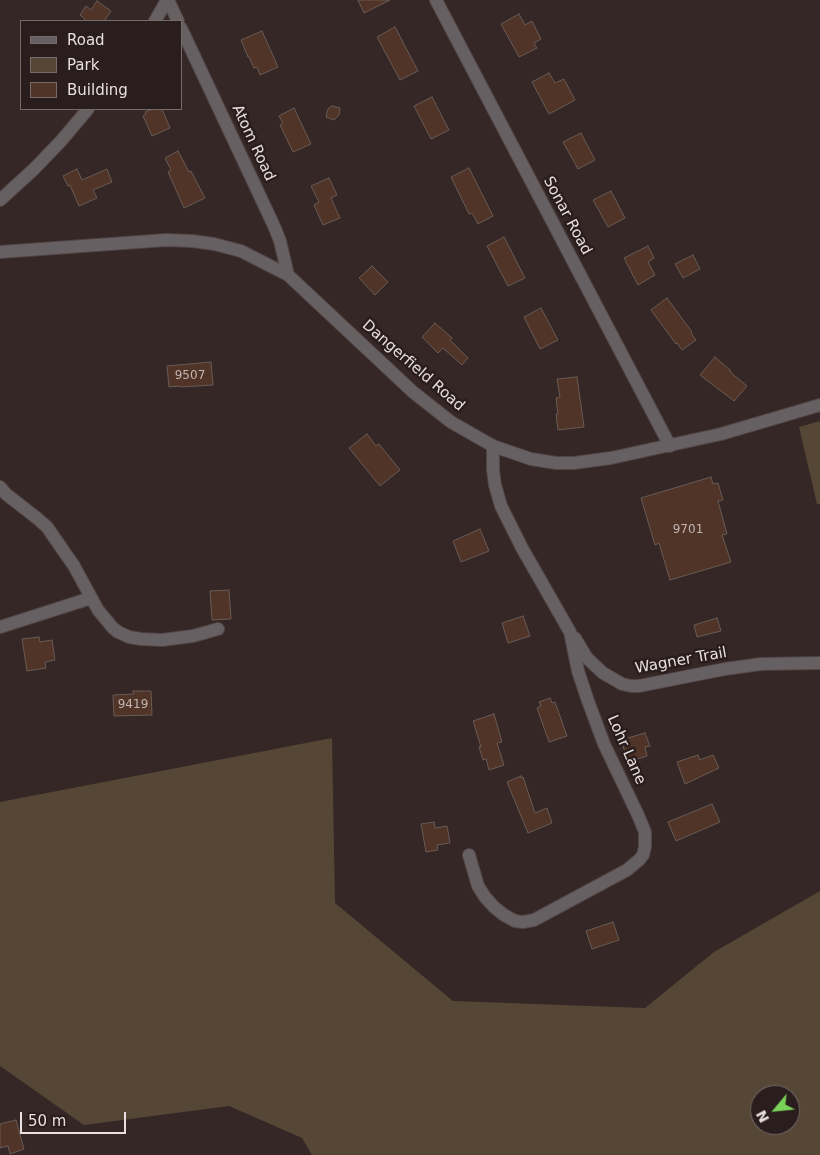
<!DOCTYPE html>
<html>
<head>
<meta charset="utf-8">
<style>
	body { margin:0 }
	#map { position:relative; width:820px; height:1155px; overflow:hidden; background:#342726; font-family:"DejaVu Sans",sans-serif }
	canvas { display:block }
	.legend { position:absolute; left:20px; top:20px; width:162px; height:90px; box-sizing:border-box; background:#2a1d1d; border:1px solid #766b6b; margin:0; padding:6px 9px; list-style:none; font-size:15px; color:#e8dfdf }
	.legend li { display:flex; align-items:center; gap:10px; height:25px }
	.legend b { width:25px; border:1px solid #766b6b }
	.north { position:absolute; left:750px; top:1085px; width:50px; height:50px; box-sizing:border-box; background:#2a1d1d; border:1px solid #766b6b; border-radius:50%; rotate:242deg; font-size:14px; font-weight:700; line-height:20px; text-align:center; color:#e8dfdf }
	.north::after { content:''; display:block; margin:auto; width:18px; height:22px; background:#7ad157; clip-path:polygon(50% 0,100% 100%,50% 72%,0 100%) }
	.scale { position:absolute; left:20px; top:1112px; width:106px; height:22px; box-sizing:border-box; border:2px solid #e8dfdf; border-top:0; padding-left:6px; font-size:15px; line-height:18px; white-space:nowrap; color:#e8dfdf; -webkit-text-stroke:4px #2a1d1d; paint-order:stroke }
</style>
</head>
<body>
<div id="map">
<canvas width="820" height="1155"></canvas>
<ul class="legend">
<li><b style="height:6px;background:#676062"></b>Road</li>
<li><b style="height:14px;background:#564635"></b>Park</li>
<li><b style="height:14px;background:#513428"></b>Building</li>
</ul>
<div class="north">N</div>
<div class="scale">50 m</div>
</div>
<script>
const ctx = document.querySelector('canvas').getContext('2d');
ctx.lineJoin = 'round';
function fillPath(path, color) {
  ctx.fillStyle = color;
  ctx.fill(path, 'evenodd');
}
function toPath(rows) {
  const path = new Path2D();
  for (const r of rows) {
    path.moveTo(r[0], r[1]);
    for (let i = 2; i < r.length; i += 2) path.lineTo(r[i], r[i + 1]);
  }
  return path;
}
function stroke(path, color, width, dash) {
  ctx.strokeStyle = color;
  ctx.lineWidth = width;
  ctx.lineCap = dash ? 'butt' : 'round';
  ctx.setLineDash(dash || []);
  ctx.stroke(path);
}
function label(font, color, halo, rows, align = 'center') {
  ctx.font = font + ' "DejaVu Sans",sans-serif';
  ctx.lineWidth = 5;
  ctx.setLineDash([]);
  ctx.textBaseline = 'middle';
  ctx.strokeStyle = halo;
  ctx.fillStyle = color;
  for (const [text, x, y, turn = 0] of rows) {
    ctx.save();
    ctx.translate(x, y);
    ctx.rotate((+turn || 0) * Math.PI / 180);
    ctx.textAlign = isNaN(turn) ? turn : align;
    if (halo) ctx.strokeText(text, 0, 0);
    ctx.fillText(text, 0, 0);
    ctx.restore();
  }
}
const green = toPath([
	[820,421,820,504,817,504,799,427],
	[332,738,335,903,453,1001,645,1008,714,952,820,891,820,1155,312,1155,302,1138,229,1106,84,1125,0,1066,0,802],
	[760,1095,790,1095,790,1125,760,1125]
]);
const building = toPath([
	[358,0,390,0,364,13,358,0],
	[97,1,111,11,105,20,107,21,83,21,85,19,80,15,86,6,91,10,97,1],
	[519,14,525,25,532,21,541,39,534,43,537,48,519,57,501,24,519,14],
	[395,27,418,71,400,80,377,37,395,27],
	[262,31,278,67,260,75,257,67,254,68,249,57,248,57,241,40,262,31],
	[549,73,555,83,564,79,575,100,549,114,532,82,549,73],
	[432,97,449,130,431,139,414,106,432,97],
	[332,106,340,108,339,115,334,120,326,117,328,109,332,106],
	[294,108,311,144,293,152,280,125,283,123,279,116,294,108],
	[152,109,162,109,170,128,152,136,143,116,146,114,145,112,152,109],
	[581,133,595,160,578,169,563,142,581,133],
	[178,151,189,172,191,171,205,198,184,208,168,172,171,170,165,158,178,151],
	[469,168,493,216,478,224,472,213,469,214,451,177,469,168],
	[77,169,82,180,107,169,112,182,93,190,97,198,79,206,70,185,68,186,63,176,77,169],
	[329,178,337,195,331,198,340,218,323,225,314,205,319,202,311,186,329,178],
	[611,191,625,218,608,227,593,200,611,191],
	[504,237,525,278,508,286,487,246,504,237],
	[648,246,654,258,648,262,655,275,638,285,624,258,648,246],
	[693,255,700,269,683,278,675,264,693,255],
	[372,266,388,282,375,295,359,278,372,266],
	[667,298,692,332,691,333,696,340,682,350,677,343,676,344,651,310,667,298],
	[541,308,558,340,540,349,524,317,541,308],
	[435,323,452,338,450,340,468,358,462,365,443,348,438,353,422,337,435,323],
	[715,357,731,371,730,372,747,386,734,401,700,375,715,357],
	[211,362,213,385,180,387,180,386,169,387,167,366,211,362],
	[577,377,584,427,558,430,556,414,558,414,556,398,560,397,557,379,577,377],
	[367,434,376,446,379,444,400,470,380,486,349,448,367,434],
	[711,477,713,484,718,483,723,500,718,501,727,534,722,535,731,562,670,580,659,543,655,545,641,498,711,477],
	[480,529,489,551,461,562,453,541,480,529],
	[229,590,231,619,212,620,210,591,229,590],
	[523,616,530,636,508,643,502,623,523,616],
	[717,618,721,631,697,637,694,625,717,618],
	[39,637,40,642,52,640,55,660,45,662,46,668,27,671,22,639,39,637],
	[133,691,151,691,152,715,114,716,113,695,134,694,133,691],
	[550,698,552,703,555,702,567,736,549,742,537,708,541,706,539,702,550,698],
	[494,714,502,742,497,743,504,765,489,770,486,759,483,760,479,747,481,747,473,721,494,714],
	[645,733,650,746,645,747,647,756,628,762,621,740,645,733],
	[698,755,700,760,713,755,719,768,685,784,677,762,698,755],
	[521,776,521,778,523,777,535,813,547,808,552,823,528,833,507,782,521,776],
	[712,804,720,822,676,841,668,822,712,804],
	[434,822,435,828,447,826,450,843,437,845,438,850,426,852,421,824,434,822],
	[613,922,619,940,592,949,586,931,613,922],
	[16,1120,24,1149,10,1154,8,1146,0,1148,0,1124,16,1120]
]);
const minor = toPath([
	[168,0,178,21],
	[436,0,670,446],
	[155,21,167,0],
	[181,28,274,226,280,241,288,275],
	[0,200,33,170,61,141,88,109],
	[0,487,6,494,38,519,47,527,74,566,98,610,113,628,118,632,129,637,141,639,162,640,193,636,218,629],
	[0,627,91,598],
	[575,638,587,658,603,673,622,684,631,686,639,686,725,669,761,664,820,663],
	[469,855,478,886,485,897,494,907,504,915,515,921,523,922,534,920,627,870,639,860,643,855,645,847,645,832,638,815,604,744,588,701,578,671,570,632,522,548,501,506,495,485,493,470,493,446]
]);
const tertiary = toPath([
	[0,252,166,240,192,241,214,244,241,251,288,275,413,392,451,422,493,446,531,459,556,463,574,463,611,458,721,434,820,405]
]);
const numberNames = [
	["9507",190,376],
	["9701",688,530],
	["9419",133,705]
];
const streetNames = [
	["Atom Road",253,143,65],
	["Sonar Road",567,216,62],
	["Dangerfield Road",413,366,41],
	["Wagner Trail",681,661,-10],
	["Lohr Lane",626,750,66]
];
fillPath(green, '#564635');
fillPath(building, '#513428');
stroke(building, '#685b55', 1);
stroke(minor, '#514444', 14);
stroke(tertiary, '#514444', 14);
stroke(minor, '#676062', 12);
stroke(tertiary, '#676062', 12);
label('12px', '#c2b4b1', null, numberNames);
label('15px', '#e8dfdf', '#2a1d1d', streetNames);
</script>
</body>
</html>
